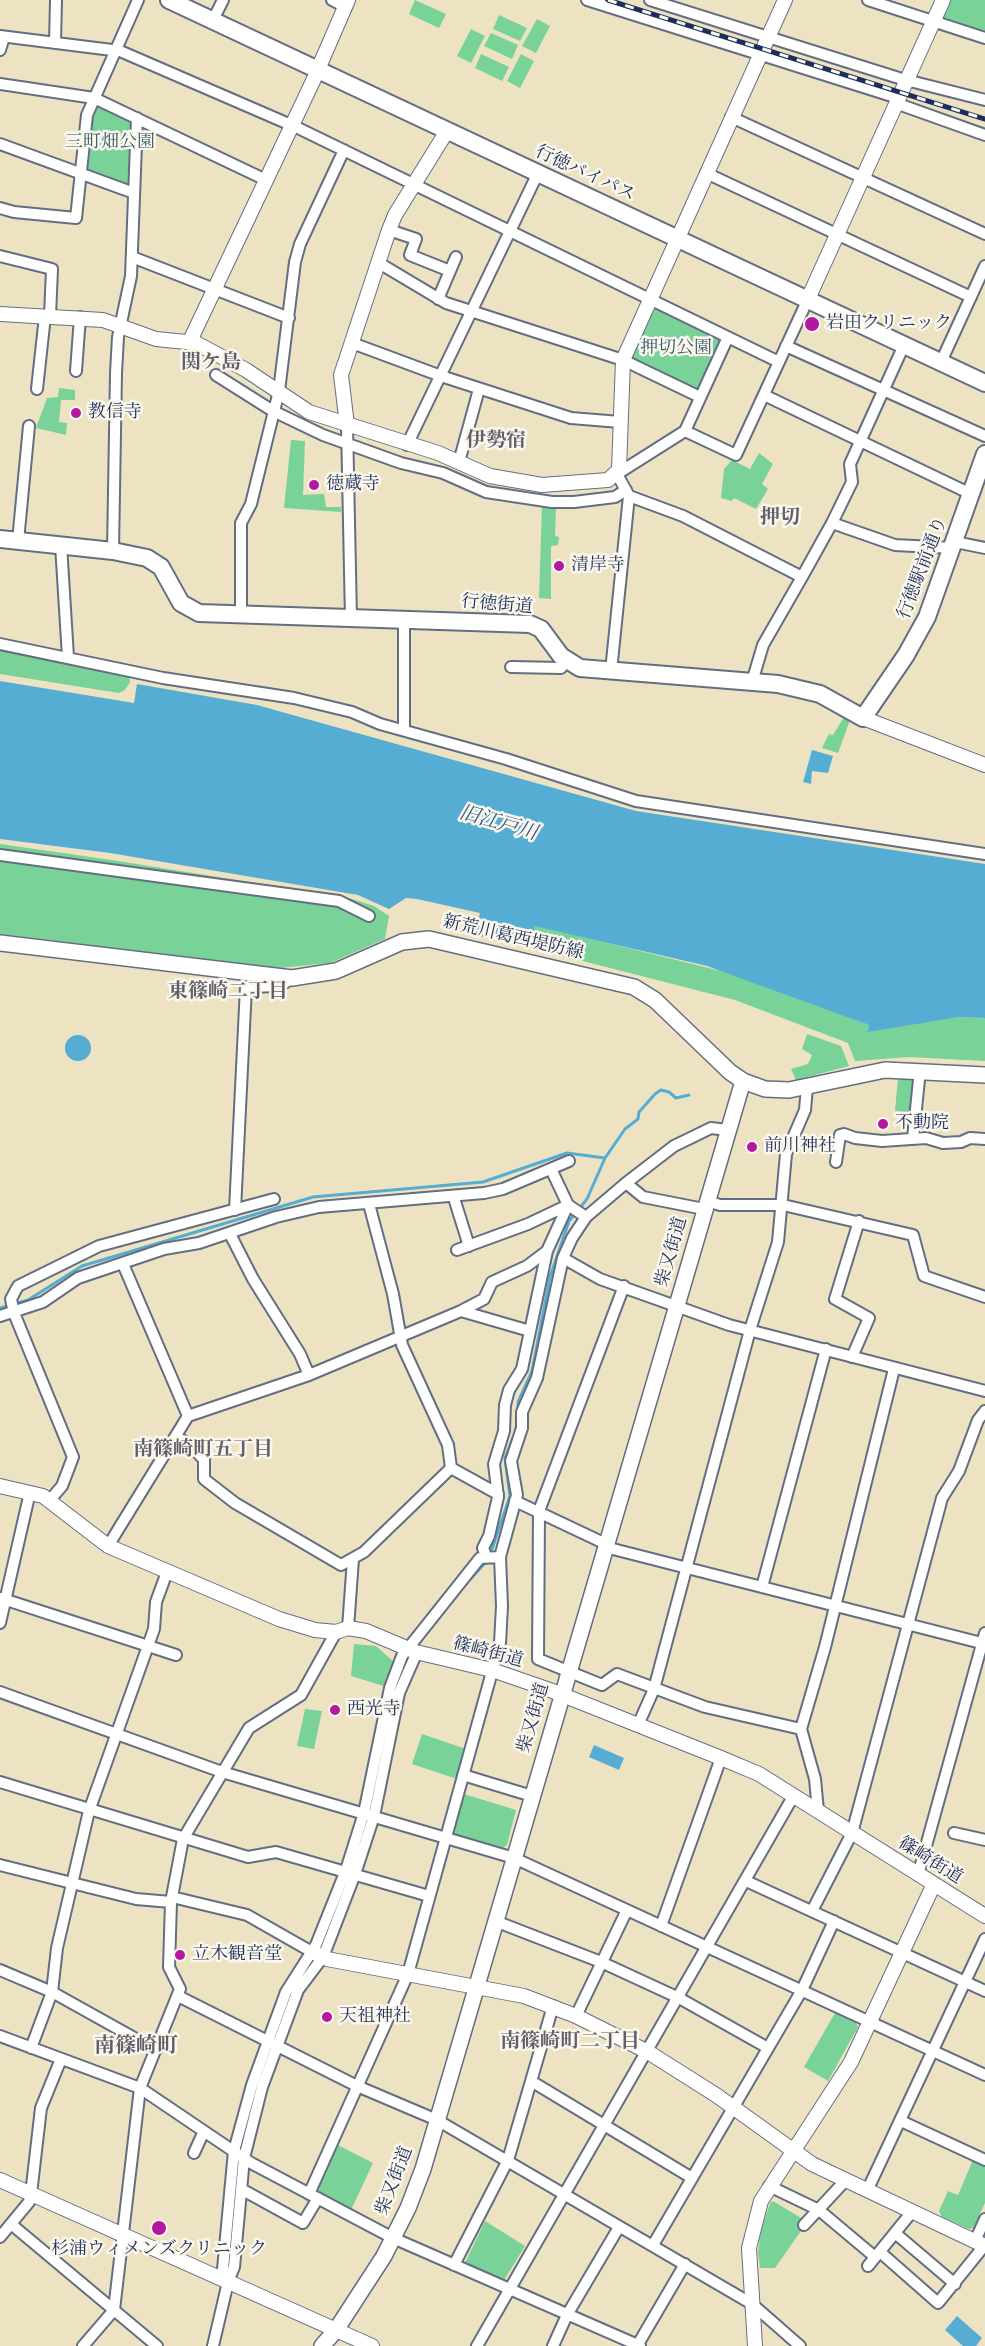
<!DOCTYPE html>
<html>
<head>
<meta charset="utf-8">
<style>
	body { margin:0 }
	canvas { display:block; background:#ede3c3 }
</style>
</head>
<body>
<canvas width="985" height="2346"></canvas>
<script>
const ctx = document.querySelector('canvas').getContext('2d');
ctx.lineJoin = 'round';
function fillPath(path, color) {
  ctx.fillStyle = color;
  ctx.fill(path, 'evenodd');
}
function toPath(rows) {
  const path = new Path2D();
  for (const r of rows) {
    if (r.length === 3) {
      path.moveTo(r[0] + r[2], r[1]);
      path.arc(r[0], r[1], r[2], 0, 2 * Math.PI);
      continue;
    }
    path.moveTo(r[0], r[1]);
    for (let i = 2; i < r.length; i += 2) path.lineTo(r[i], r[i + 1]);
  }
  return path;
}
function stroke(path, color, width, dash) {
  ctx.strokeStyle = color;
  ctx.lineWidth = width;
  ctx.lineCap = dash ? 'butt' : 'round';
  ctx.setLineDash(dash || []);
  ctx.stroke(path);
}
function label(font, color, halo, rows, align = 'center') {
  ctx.font = font + ' "Libre Bodoni","Noto Serif JP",serif';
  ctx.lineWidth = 5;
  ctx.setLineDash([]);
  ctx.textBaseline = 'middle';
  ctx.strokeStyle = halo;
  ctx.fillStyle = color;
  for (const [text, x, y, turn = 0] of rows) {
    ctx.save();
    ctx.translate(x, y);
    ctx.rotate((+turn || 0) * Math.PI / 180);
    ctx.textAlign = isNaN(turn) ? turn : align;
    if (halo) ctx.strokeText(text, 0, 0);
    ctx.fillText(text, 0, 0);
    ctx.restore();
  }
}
const green = toPath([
	[415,0,446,14,439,28,409,14],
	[949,0,985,0,985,34,942,20,941,17],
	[499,15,527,28,520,41,493,29],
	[537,19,550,26,536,53,522,46],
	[471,29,485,36,471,63,457,56],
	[491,33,518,45,512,59,484,46],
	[481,54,509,67,502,81,475,68],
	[521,54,534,61,520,88,507,81],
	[99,104,132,121,130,184,127,186,88,172,86,169,91,115,95,106],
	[655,307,719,338,722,342,700,389,696,391,632,360,630,356,651,309],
	[59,388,75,390,75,400,61,400,59,422,67,423,66,435,36,428,47,398,58,397],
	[291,440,305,441,303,495,324,494,326,507,341,507,341,512,284,508],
	[759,453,773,464,762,484,768,489,756,509,734,498,732,501,721,498,724,469,732,460,750,469],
	[542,505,556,507,555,536,559,537,558,545,551,546,551,599,539,598],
	[0,647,83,663,83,667,129,675,130,682,125,690,119,693,0,674],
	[844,717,850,720,838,753,822,748,829,734,833,735],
	[0,844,112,860,349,898,374,906,389,916,385,939,330,963,280,968,0,934],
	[535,925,741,976,869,1025,867,1031,960,1017,985,1018,985,1061,909,1057,855,1061,848,1043,735,1000,528,947],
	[807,1034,841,1046,849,1066,796,1080,791,1069,808,1064,812,1055,802,1049],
	[898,1078,917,1079,913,1112,895,1111],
	[354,1644,376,1646,396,1664,387,1687,351,1676],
	[305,1709,322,1711,314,1749,297,1746],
	[422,1734,466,1749,457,1779,412,1764],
	[464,1794,516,1810,507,1845,501,1849,455,1837,452,1831],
	[835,2013,856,2023,858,2027,828,2081,804,2067],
	[336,2144,373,2163,351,2210,316,2189],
	[973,2160,985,2165,985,2203,973,2228,969,2229,942,2217,939,2211,948,2191,958,2195],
	[773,2201,811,2224,804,2232,801,2231,775,2268,760,2268,758,2252,761,2231,770,2203],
	[485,2221,525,2246,503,2282,464,2265]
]);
const water = toPath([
	[0,681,134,703,137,684,257,705,636,811,985,864,985,1018,960,1017,867,1032,869,1025,707,966,535,926,528,947,488,935,486,938,474,934,480,913,417,899,406,898,389,909,358,895,110,853,0,839],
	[812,750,833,756,828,773,812,771,811,784,803,782],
	[78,1048,13],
	[594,1745,624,1758,619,1770,589,1757],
	[957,2316,982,2338,976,2346,963,2346,945,2330]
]);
const stream = toPath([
	[579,1209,587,1199,605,1158],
	[0,1308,28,1300,82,1266,313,1197,483,1182,567,1153,605,1158,625,1129,638,1119,639,1112,655,1094,661,1090,669,1092,676,1098,689,1095],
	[518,1411,518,1402,532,1371,550,1277,569,1221,575,1214],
	[516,1432,517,1417],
	[490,1555,510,1496,505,1458,513,1438],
	[463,1587,487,1561],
	[415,1648,437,1620],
	[399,1680,411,1653],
	[246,2128,249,2114],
	[229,2259,231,2242]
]);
const minor = toPath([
	[332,0,346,7],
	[587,0,895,97,901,105,985,135],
	[650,0,902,79,985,100],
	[868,0,985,38],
	[213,20,223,0],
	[0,36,120,51,298,128,779,362],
	[55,43,56,0],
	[0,50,4,37],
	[0,84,94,98,266,180],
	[731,117,985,234],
	[0,144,134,193],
	[706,173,971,297],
	[0,208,14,212,76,218,87,115,138,0],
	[389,230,416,239,410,255,450,271,438,299],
	[0,256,52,269,50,316],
	[132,257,289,318],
	[379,263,446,303,623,360,700,397],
	[450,271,456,257],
	[352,343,441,376,571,418,620,422],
	[786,346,985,436],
	[941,362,985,266],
	[76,371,80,317],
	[216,375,273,411,323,435,401,463,443,473,486,492,552,502,574,502,615,497,626,490],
	[37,389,45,316],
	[764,395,971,494],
	[347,425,351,619],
	[685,431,728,337],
	[407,445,538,173],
	[459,462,479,389],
	[629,496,683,516,802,577,832,523,895,545,953,548],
	[832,523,852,482,850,464,904,345],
	[18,541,29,426],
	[955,542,985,548],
	[61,545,68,657],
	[113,551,116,373,118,337,131,276,137,118],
	[241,616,241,523,251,504,279,391,295,262,300,244,344,150],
	[404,619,404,730],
	[0,644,163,678,294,698,352,712,380,724,506,759,636,801,985,854],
	[511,667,561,668,566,661],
	[611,671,629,496,617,474,685,431,736,455,808,299],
	[752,682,763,645,802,577],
	[0,855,339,901,369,916],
	[913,1138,920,1070],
	[836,1162,840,1135,844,1134,855,1138,882,1141,926,1138,943,1143,961,1142,970,1138,985,1139],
	[626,1183,643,1197,704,1209],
	[454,1198,469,1246],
	[707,1201,720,1205,783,1205,913,1235,924,1276,985,1297],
	[369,1204,393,1294,402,1345,448,1445,451,1468],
	[235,1210,246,987,280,986,292,978],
	[230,1234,253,1279,300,1354,309,1375],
	[457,1250,528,1224,568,1205,586,1217],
	[563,1258,600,1279,729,1325,985,1391],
	[624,1286,539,1511,538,1659,602,1685,617,1674,705,1707,801,1729],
	[461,1311,530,1331],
	[0,1316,43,1302,78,1278,164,1249,199,1243,276,1217,319,1207,484,1193,503,1189,569,1161],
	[852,1357,869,1318,835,1299,859,1221],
	[188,1416,309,1375,461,1311,484,1299,492,1282,527,1266,547,1251],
	[176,1437,191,1445,204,1460,204,1479,235,1503,341,1565,364,1552,451,1468,498,1494],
	[49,1501,62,1486,73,1457,14,1313,11,1299,18,1286,99,1246,274,1199],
	[515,1501,606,1544],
	[108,1546,188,1416,123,1264],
	[605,1547,985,1644],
	[486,1556,483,1548,489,1536,498,1497,494,1464,504,1431,505,1405,509,1390,522,1369,547,1251,568,1205,551,1169],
	[762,1587,826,1349],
	[0,1598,176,1655],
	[0,1623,30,1492],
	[348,1628,353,1559],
	[417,1652,399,1693,374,1816,355,1874,323,1957,298,1990,262,2087,244,2158,234,2267,228,2282,223,2269,234,2151,252,2085,286,1992,316,1945,346,1870,364,1813,390,1688,402,1656,480,1558,500,1557],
	[0,1692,222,1772,514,1858,985,2075],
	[638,1725,654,1689,750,1330,778,1242,786,1154,805,1110,807,1087],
	[463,1775,532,1796],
	[0,1782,248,1857,276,1852,429,1896],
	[818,1811,815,1779,801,1729,825,1647,894,1369],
	[954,1833,985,1840],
	[0,1865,136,1899,171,1902],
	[918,1875,985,1633],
	[746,1881,985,1991],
	[172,1897,247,1915,312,1952],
	[812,1911,852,1833,942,1498,959,1471,978,1420,985,1411],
	[495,1921,601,1962,679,1998,768,2048],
	[661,1926,721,1758],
	[0,1970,52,1992,156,2050],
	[178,1996,357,2086,437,2120,752,2304,800,2346],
	[576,2016,627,1910],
	[0,2036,140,2088,251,2163,393,2238,640,2346],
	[31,2048,52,1992,57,1948,89,1811,154,1629,156,1602,167,1572],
	[531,2081,692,2178],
	[901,2121,985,2160],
	[194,2153,204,2131],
	[769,2186,819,2210,875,2257],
	[241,2189,303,2223,318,2198],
	[867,2191,985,1939],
	[309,2194,408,1974,500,1643,502,1606,500,1557,517,1495,511,1461,522,1428,522,1412,537,1378,563,1258,572,1238,586,1217,626,1183,674,1146,711,1128,727,1130],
	[11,2224,157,2346],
	[804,2225,844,2182],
	[895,2233,955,2284],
	[0,2237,29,2202,31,2194,41,2108,61,2059],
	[975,2241,985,2219],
	[653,2245,802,1990,834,1921],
	[880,2252,938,2303,984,2246],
	[454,2265,508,2160,553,2006],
	[868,2266,911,2213],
	[83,2346,114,2310,140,2088,180,1989,169,1967,171,1902,183,1839,249,1728,301,1695,336,1632],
	[213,2346,228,2282],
	[477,2346,794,1795],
	[553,2346,567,2315,619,2227],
	[637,2346,685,2264]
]);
const tertiary = toPath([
	[808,299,943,0],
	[0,314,103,320,156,339,196,343,246,370,309,412,438,453,490,476,542,485,608,480,619,470,623,360,785,0],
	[189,343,313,81,348,0],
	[347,425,341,375,389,230,395,215,447,131],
	[863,718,985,765],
	[0,1486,43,1496,108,1546,279,1619,315,1630,336,1632,348,1628,366,1631,416,1652,492,1670,550,1690,721,1758,759,1774,985,1916],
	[312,1952,327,1959,524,1996,576,2016,648,2052,716,2095,812,2164,985,2246],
	[0,2180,372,2346],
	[755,2346,749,2248,761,2201,851,2062,933,1886]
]);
const secondary = toPath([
	[0,943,292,978,336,971,402,942,429,939,634,987,655,1000,730,1072,743,1081,765,1089,789,1090,885,1070,985,1075],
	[322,2346,336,2330,384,2256,408,2208,423,2169,743,1081]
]);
const primary = toPath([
	[169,0,985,383],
	[0,539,113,551,147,558,161,567,181,603,199,613,530,624,541,629,561,656,580,668,778,684,820,694,863,718,906,655,927,617,985,454]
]);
const rail = toPath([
	[608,0,985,119]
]);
const markers = [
	[812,324,8,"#b5179e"],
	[76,413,6,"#b5179e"],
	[314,485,6,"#b5179e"],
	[559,566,6,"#b5179e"],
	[883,1124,6,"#b5179e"],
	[752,1147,6,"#b5179e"],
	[335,1710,6,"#b5179e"],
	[180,1955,6,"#b5179e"],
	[327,2017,6,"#b5179e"],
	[159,2228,8,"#b5179e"]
];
const parkNames = [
	["三町畑公園",110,143],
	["押切公園",676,349]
];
const streetNames = [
	["行徳バイパス",585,174,25],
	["行徳駅前通り",923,568,-69],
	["行徳街道",497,605,5],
	["新荒川葛西堤防線",513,938,13],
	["柴又街道",672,1252,-74],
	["篠崎街道",488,1653,15],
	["柴又街道",534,1718,-74],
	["篠崎街道",930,1861,32],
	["柴又街道",395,2181,-69]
];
const poiNames = [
	["岩田クリニック",826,324],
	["教信寺",88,413],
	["徳蔵寺",326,485],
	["清岸寺",571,566],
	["不動院",895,1124],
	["前川神社",764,1147],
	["西光寺",347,1710],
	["立木観音堂",192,1955],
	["天祖神社",339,2017],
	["杉浦ウィメンズクリニック",159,2250,"center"]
];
const neighbourhoodNames = [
	["関ケ島",211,363],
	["伊勢宿",496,441],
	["押切",780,518],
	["東篠崎二丁目",228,992],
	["南篠崎町五丁目",203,1450],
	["南篠崎町二丁目",570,2042]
];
const waterNames = [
	["旧江戸川",498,824,16]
];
const quarterNames = [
	["南篠崎町",136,2047]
];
fillPath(green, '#79d297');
fillPath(water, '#56add3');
stroke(stream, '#56add3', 3);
stroke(minor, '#646e81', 14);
stroke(tertiary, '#646e81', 16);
stroke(secondary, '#646e81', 18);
stroke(primary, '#646e81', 20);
stroke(minor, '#fff', 10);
stroke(tertiary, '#fff', 14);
stroke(secondary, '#fff', 15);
stroke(primary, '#fff', 16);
stroke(rail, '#1b2f5e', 5);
stroke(rail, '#fbf7ec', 3, [9]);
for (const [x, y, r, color] of markers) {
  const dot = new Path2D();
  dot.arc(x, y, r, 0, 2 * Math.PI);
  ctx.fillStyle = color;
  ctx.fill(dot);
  stroke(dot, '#fbf7ec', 2);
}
label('18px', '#32586c', '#fbf7ec', parkNames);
label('18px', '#1b2f5e', '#fbf7ec', streetNames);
label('18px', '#1b2f5e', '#fbf7ec', poiNames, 'left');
label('bold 20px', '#605f6b', '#fbf7ec', neighbourhoodNames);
label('italic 20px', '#305b87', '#fbf7ec', waterNames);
label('bold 21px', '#605f6b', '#fbf7ec', quarterNames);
</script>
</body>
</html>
